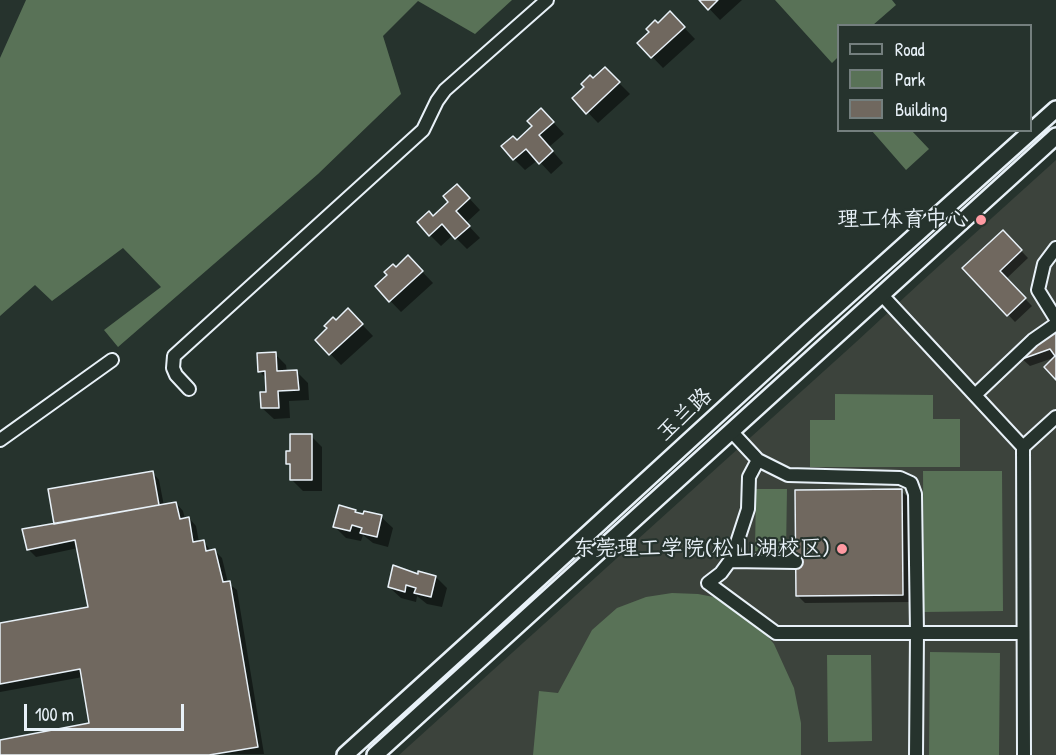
<!DOCTYPE html>
<html>
<head>
<meta charset="utf-8">
<style>
	body { margin:0 }
	#map { position:relative; width:1056px; height:755px; overflow:hidden; background:#26332d; font-family:"Patrick Hand",sans-serif }
	canvas { display:block }
	.legend { position:absolute; left:837px; top:24px; width:195px; height:108px; box-sizing:border-box; background:#26332d; border:2px solid #747f7e; margin:0; padding:8px 10px; list-style:none; font-size:18px; color:#e8f1f8 }
	.legend li { display:flex; align-items:center; gap:12px; height:30px }
	.legend b { width:30px; border:2px solid #747f7e }
	.scale { position:absolute; left:24px; top:704px; width:160px; height:27px; box-sizing:border-box; border:3px solid #e8f1f8; border-top:0; padding-left:8px; font-size:18px; line-height:21px; white-space:nowrap; color:#e8f1f8; -webkit-text-stroke:4px #26332d; paint-order:stroke }
</style>
</head>
<body>
<div id="map">
<canvas width="1056" height="755"></canvas>
<ul class="legend">
<li><b style="height:8px;background:#26332d"></b>Road</li>
<li><b style="height:16px;background:#597257"></b>Park</li>
<li><b style="height:16px;background:#70685f"></b>Building</li>
</ul>
<div class="scale">100 m</div>
</div>
<script>
const ctx = document.querySelector('canvas').getContext('2d');
ctx.lineJoin = 'round';
function fillPath(path, color) {
  ctx.fillStyle = color;
  ctx.fill(path, 'evenodd');
}
function toPath(rows) {
  const path = new Path2D();
  for (const r of rows) {
    path.moveTo(r[0], r[1]);
    for (let i = 2; i < r.length; i += 2) path.lineTo(r[i], r[i + 1]);
  }
  return path;
}
function stroke(path, color, width, dash) {
  ctx.strokeStyle = color;
  ctx.lineWidth = width;
  ctx.lineCap = dash ? 'butt' : 'round';
  ctx.setLineDash(dash || []);
  ctx.stroke(path);
}
function label(font, color, halo, rows, align = 'center') {
  ctx.font = font + ' "Patrick Hand","LXGW WenKai TC",sans-serif';
  ctx.lineWidth = 4.5;
  ctx.setLineDash([]);
  ctx.textBaseline = 'middle';
  ctx.strokeStyle = halo;
  ctx.fillStyle = color;
  for (const [text, x, y, turn = 0] of rows) {
    ctx.save();
    ctx.translate(x, y);
    ctx.rotate((+turn || 0) * Math.PI / 180);
    ctx.textAlign = isNaN(turn) ? turn : align;
    if (halo) ctx.strokeText(text, 0, 0);
    ctx.fillText(text, 0, 0);
    ctx.restore();
  }
}
const built = toPath([
	[1056,160,1056,755,399,755,855,343,920,283]
]);
const green = toPath([
	[26,0,512,0,475,34,418,1,383,36,401,94,318,174,118,347,104,330,161,287,123,248,52,301,35,285,0,316,0,58],
	[775,0,892,0,896,5,873,25,838,26,838,57,832,63],
	[872,131,912,131,929,149,906,170],
	[835,394,933,395,933,419,960,419,960,467,810,467,810,420,835,420],
	[923,471,1002,471,1003,611,924,612],
	[756,489,787,489,786,552,755,551],
	[672,593,698,594,724,599,748,614,774,644,794,688,801,723,801,755,533,755,539,691,558,693,592,630,617,608,646,597],
	[930,652,1000,653,999,755,929,755],
	[827,655,871,655,872,741,828,742]
]);
const shadow = toPath([
	[701,0,742,0,720,20],
	[670,13,695,39,663,68,639,43],
	[605,69,630,94,598,123,574,98],
	[552,121,564,134,549,147,563,163,551,174,538,160,525,170,514,159,517,142],
	[468,197,480,210,466,223,480,238,467,249,453,235,441,246,430,235,433,218],
	[1003,232,1028,258,1006,279,1032,306,1015,322,964,268],
	[408,257,433,283,401,312,377,287],
	[348,310,373,336,341,365,317,340],
	[1056,334,1056,357,1030,366,1020,357],
	[275,354,286,365,287,372,297,372,308,383,309,400,289,401,290,418,274,419,262,408,268,393,267,379,259,371],
	[311,436,322,447,322,491,303,491,292,480,292,467,288,463,292,453],
	[152,472,159,480,164,506,176,503,183,511,185,519,189,518,196,526,199,542,204,542,211,551,215,551,222,558,228,583,237,590,264,754,0,755,0,741,90,724,83,677,0,692,0,624,89,608,78,548,36,557,28,549,55,526],
	[901,491,909,498,910,602,805,603,798,596],
	[355,511,358,514,381,517,393,528,388,547,373,543,363,535,361,541,346,538,335,527],
	[419,576,436,577,447,588,442,607,427,604,417,596,416,602,401,598,389,587]
]);
const building = toPath([
	[699,0,718,0,708,10,699,0],
	[670,11,685,27,651,58,637,43,649,32,646,29,655,20,658,23,670,11],
	[605,67,620,82,586,114,572,98,584,87,581,84,590,75,593,78,605,67],
	[541,108,554,122,539,135,553,151,539,164,526,149,513,160,501,146,513,136,517,140,532,126,527,121,541,108],
	[457,184,470,198,456,211,470,226,455,239,442,224,429,236,417,222,429,211,433,216,448,202,443,196,457,184],
	[1003,230,1022,250,1000,271,1026,298,1007,316,962,268,1003,230],
	[408,255,423,271,389,302,375,286,387,275,384,272,393,264,396,267,408,255],
	[348,308,363,324,329,355,315,340,327,328,324,326,333,317,336,320,348,308],
	[1056,332,1056,380,1044,367,1055,356,1050,349,1022,359,1018,357,1056,332],
	[276,352,277,371,297,370,299,390,278,391,279,408,261,408,260,392,266,392,265,371,258,372,257,353,276,352],
	[290,434,312,434,312,480,290,480,290,464,286,464,286,451,290,451,290,434],
	[153,471,159,505,54,524,48,489,153,471],
	[902,489,903,595,796,596,795,490,902,489],
	[176,502,180,519,189,517,193,542,204,540,206,551,215,549,223,582,230,581,258,747,209,755,0,755,0,740,89,723,80,669,0,684,0,623,88,607,75,540,27,550,22,529,176,502],
	[339,505,356,510,355,512,363,514,364,511,382,515,377,537,360,533,362,528,352,525,350,531,333,527,339,505],
	[393,565,418,574,418,571,436,576,431,597,414,593,416,588,406,585,405,592,388,587,393,565]
]);
const minor = toPath([
	[1056,248,1044,264,1038,290,1056,319],
	[881,294,1023,447,1024,755],
	[189,389,176,375,173,368,174,356,423,130,437,101,445,90,547,0],
	[975,395,1033,340,1056,324],
	[731,431,758,460,749,477,748,509,732,558,721,573,708,583,776,633,1023,633],
	[0,440,112,360],
	[1023,447,1056,417],
	[758,460,788,475,900,478,911,483,915,494,917,633,916,755],
	[730,561,796,562]
]);
const tertiary = toPath([
	[345,755,495,619,811,329,1056,109],
	[375,755,1056,136]
]);
const markers = [
	[981,220,6,"#ff9aa2"],
	[842,549,6,"#ff9aa2"]
];
const poiNames = [
	["理工体育中心",969,220],
	["东莞理工学院(松山湖校区)",830,549]
];
const streetNames = [
	["玉兰路",685,415,-43]
];
fillPath(built, '#3c433c');
fillPath(green, '#597257');
fillPath(shadow, '#0007');
fillPath(building, '#70685f');
stroke(building, '#e8f1f8', 1.5);
stroke(minor, '#e8f1f8', 16);
stroke(tertiary, '#e8f1f8', 20);
stroke(minor, '#26332d', 12);
stroke(tertiary, '#26332d', 15);
for (const [x, y, r, color] of markers) {
  const dot = new Path2D();
  dot.arc(x, y, r, 0, 2 * Math.PI);
  ctx.fillStyle = color;
  ctx.fill(dot);
  stroke(dot, '#26332d', 2);
}
label('22px', '#e8f1f8', '#26332d', poiNames, 'right');
label('22px', '#e8f1f8', '#26332d', streetNames);
</script>
</body>
</html>
